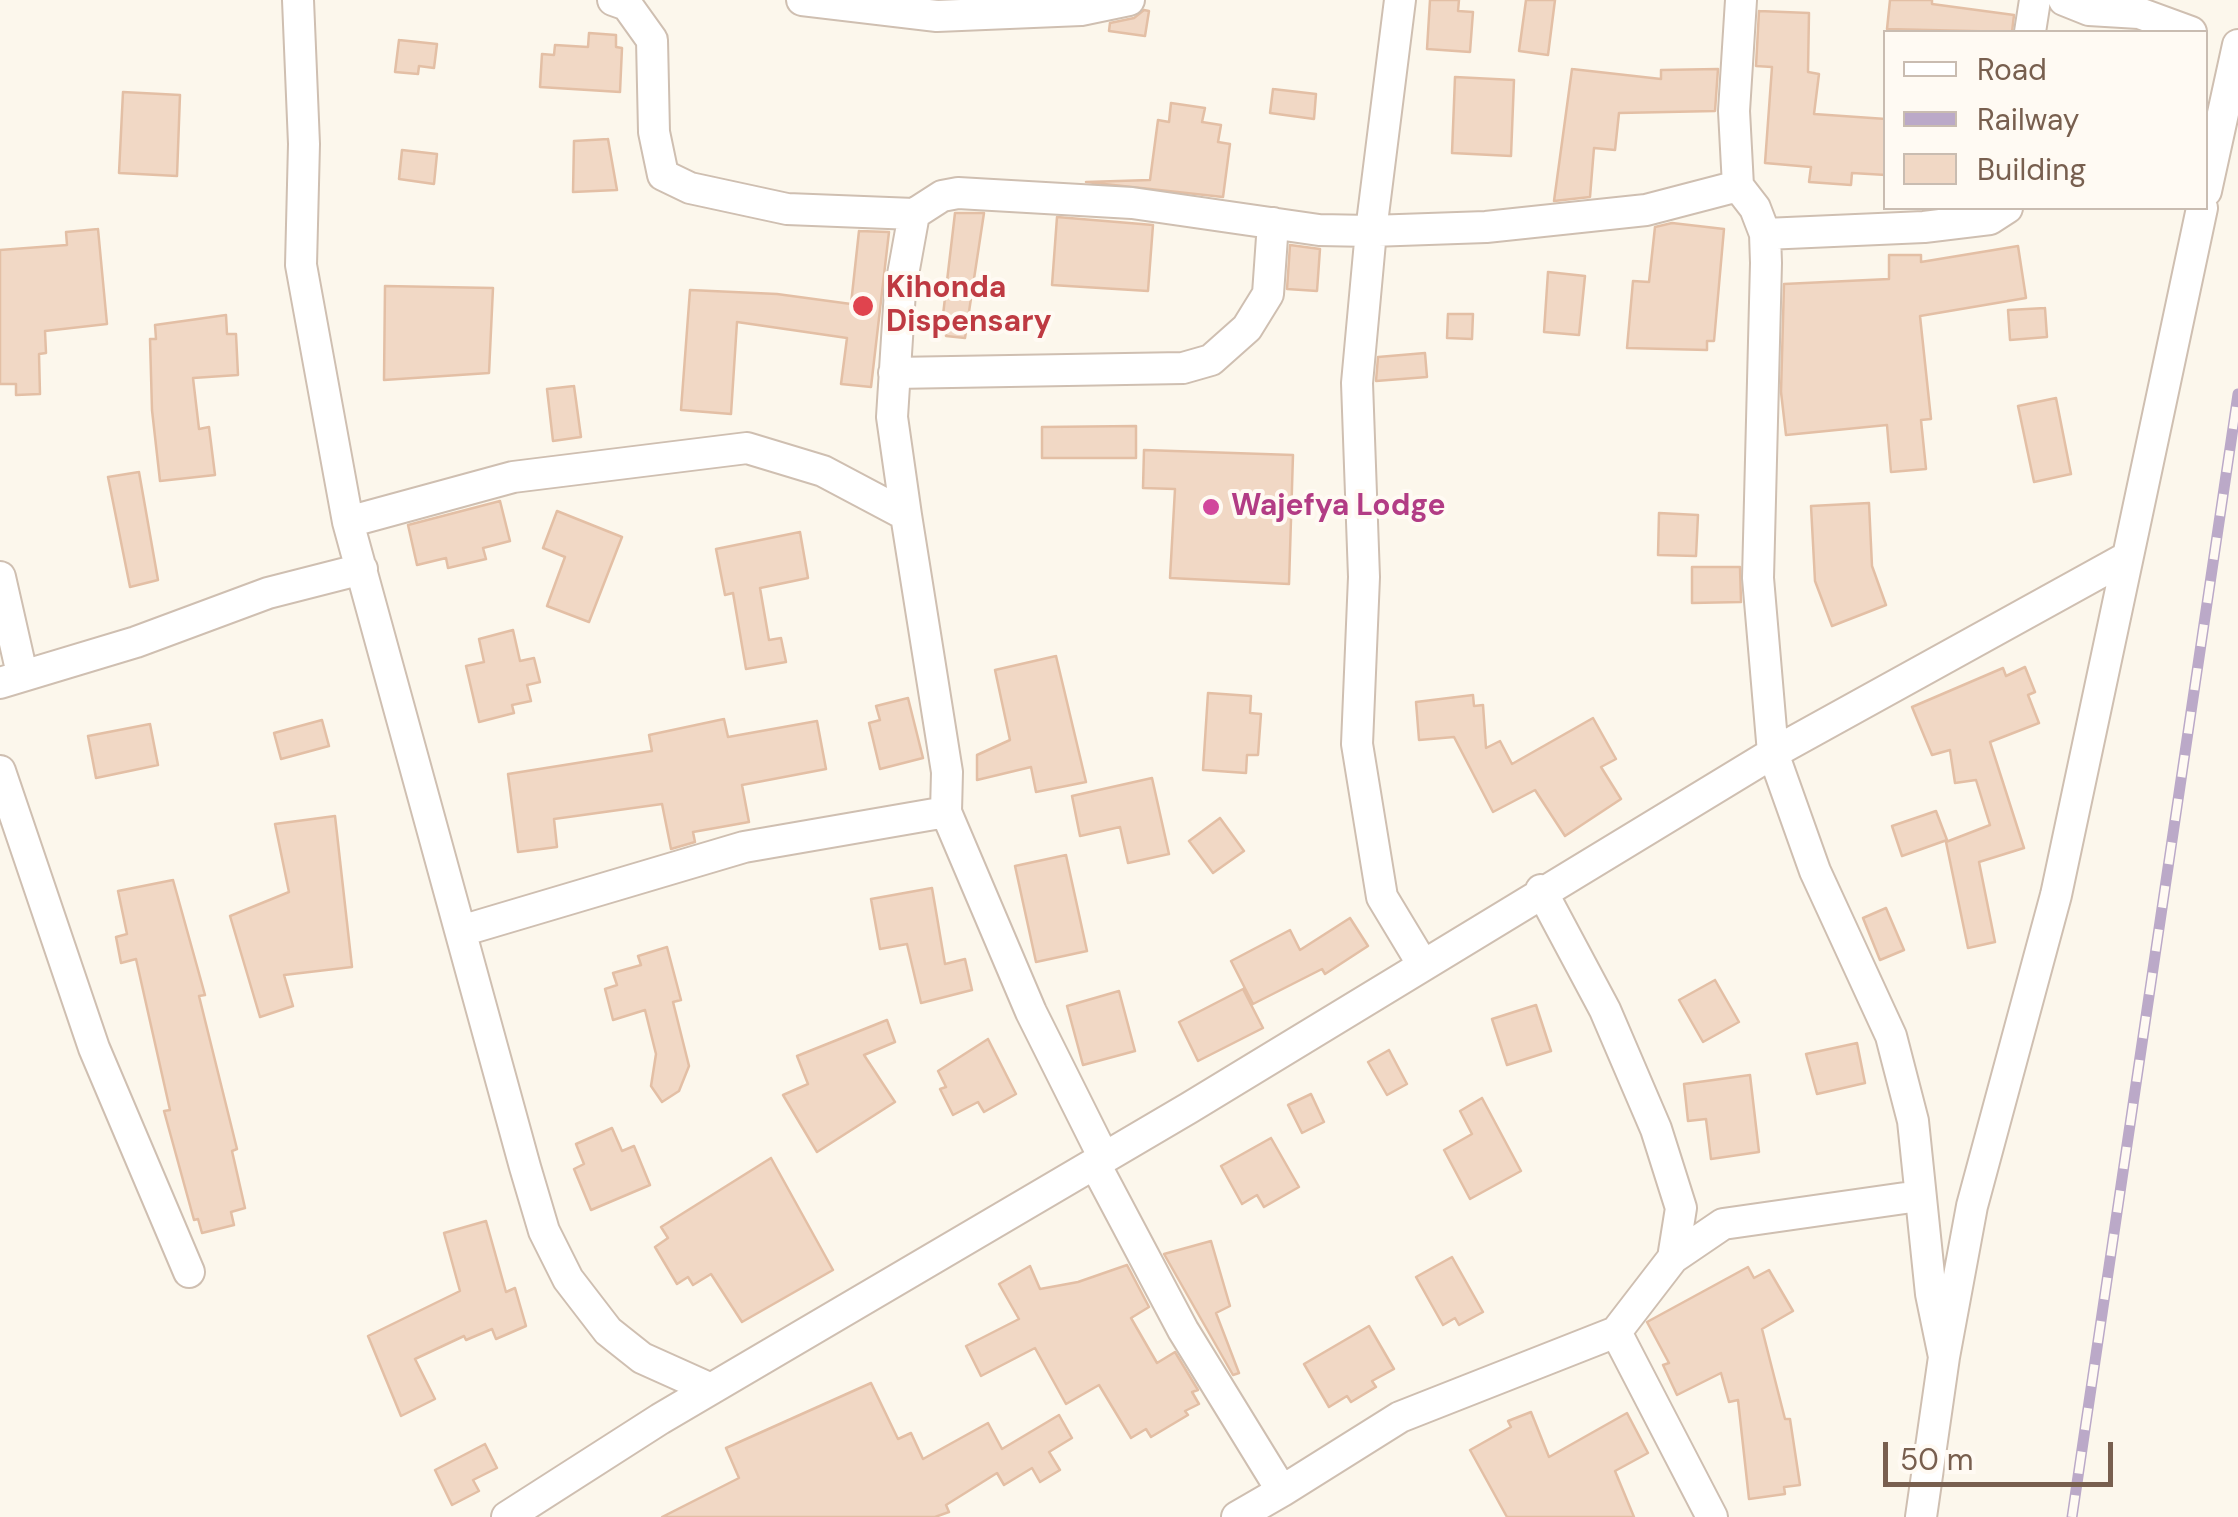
<!DOCTYPE html>
<html>
<head>
<meta charset="utf-8">
<style>
	body { margin:0 }
	#map { position:relative; width:2238px; height:1517px; overflow:hidden; background:#fcf7ec; font-family:"DM Sans",sans-serif }
	canvas { display:block }
	.legend { position:absolute; left:1883px; top:30px; width:325px; height:180px; box-sizing:border-box; background:#fffaf3; border:2px solid #c9bcb1; margin:0; padding:12px 18px; list-style:none; font-size:30px; color:#785f4f }
	.legend li { display:flex; align-items:center; gap:20px; height:50px }
	.legend b { width:50px; border:2px solid #c9bcb1 }
	.scale { position:absolute; left:1883px; top:1442px; width:230px; height:45px; box-sizing:border-box; border:5px solid #785f4f; border-top:0; padding-left:12px; font-size:30px; line-height:35px; white-space:nowrap; color:#785f4f; -webkit-text-stroke:8px #fffaf3; paint-order:stroke }
</style>
</head>
<body>
<div id="map">
<canvas width="2238" height="1517"></canvas>
<ul class="legend">
<li><b style="height:12px;background:#fff"></b>Road</li>
<li><b style="height:12px;background:#bba9c8"></b>Railway</li>
<li><b style="height:28px;background:#f1d8c5"></b>Building</li>
</ul>
<div class="scale">50 m</div>
</div>
<script>
const ctx = document.querySelector('canvas').getContext('2d');
ctx.lineJoin = 'round';
function fillPath(path, color) {
  ctx.fillStyle = color;
  ctx.fill(path, 'evenodd');
}
function toPath(rows) {
  const path = new Path2D();
  for (const r of rows) {
    path.moveTo(r[0], r[1]);
    for (let i = 2; i < r.length; i += 2) path.lineTo(r[i], r[i + 1]);
  }
  return path;
}
function stroke(path, color, width, dash) {
  ctx.strokeStyle = color;
  ctx.lineWidth = width;
  ctx.lineCap = dash ? 'butt' : 'round';
  ctx.setLineDash(dash || []);
  ctx.stroke(path);
}
function label(font, color, halo, rows, align = 'center') {
  ctx.font = font + ' "DM Sans",sans-serif';
  ctx.lineWidth = 8;
  ctx.setLineDash([]);
  ctx.textBaseline = 'middle';
  ctx.strokeStyle = halo;
  ctx.fillStyle = color;
  for (const [text, x, y, turn = 0] of rows) {
    ctx.save();
    ctx.translate(x, y);
    ctx.rotate((+turn || 0) * Math.PI / 180);
    ctx.textAlign = isNaN(turn) ? turn : align;
    if (halo) ctx.strokeText(text, 0, 0);
    ctx.fillText(text, 0, 0);
    ctx.restore();
  }
}
const building = toPath([
	[1430,0,1459,0,1458,11,1473,12,1470,52,1427,49,1430,0],
	[1526,0,1555,0,1548,55,1519,51,1526,0],
	[1890,0,1932,0,1932,4,2014,15,2012,32,1887,29,1890,0],
	[1144,10,1149,11,1145,36,1109,31,1110,23,1134,18,1144,10],
	[1759,11,1809,13,1808,72,1819,74,1814,114,1886,119,1886,175,1852,173,1851,185,1809,182,1811,167,1765,163,1772,67,1756,66,1759,11],
	[589,33,616,35,616,47,622,48,620,92,540,87,542,54,554,55,555,45,588,47,589,33],
	[399,40,437,44,434,68,419,66,418,74,395,72,399,40],
	[1572,69,1661,79,1661,70,1718,69,1715,111,1619,113,1615,150,1594,148,1590,197,1554,201,1572,69],
	[1455,77,1514,80,1511,156,1452,153,1455,77],
	[1273,89,1316,94,1314,119,1270,113,1273,89],
	[123,92,180,95,177,176,119,173,123,92],
	[1171,103,1205,108,1202,122,1221,125,1218,142,1230,144,1223,197,1086,182,1150,180,1158,120,1169,122,1171,103],
	[608,139,617,190,573,192,574,141,608,139],
	[402,150,437,154,434,184,399,179,402,150],
	[955,213,984,213,965,338,946,336,947,316,943,315,955,213],
	[1057,217,1153,225,1148,291,1052,285,1057,217],
	[1672,223,1724,229,1714,341,1707,341,1707,350,1627,348,1633,281,1649,282,1655,227,1672,223],
	[98,229,107,324,45,331,46,353,39,354,40,394,16,395,16,384,0,384,0,250,67,245,66,232,98,229],
	[859,231,889,232,871,387,841,384,847,338,737,322,731,414,681,410,690,290,777,294,851,304,859,231],
	[1290,245,1320,249,1317,291,1287,289,1290,245],
	[2018,246,2026,298,1920,316,1931,419,1921,420,1926,469,1891,472,1887,425,1786,435,1781,392,1784,284,1889,279,1889,255,1921,255,1921,262,2018,246],
	[1548,272,1585,276,1579,335,1544,332,1548,272],
	[385,286,493,288,489,373,384,380,385,286],
	[2045,308,2047,337,2010,340,2008,310,2045,308],
	[1448,314,1473,314,1472,339,1447,338,1448,314],
	[226,315,227,334,236,334,238,375,193,378,199,429,209,427,215,475,160,481,152,410,150,339,156,339,155,325,226,315],
	[1425,353,1427,377,1376,381,1378,357,1425,353],
	[574,386,581,437,553,441,547,389,574,386],
	[2056,398,2071,474,2034,482,2018,406,2056,398],
	[1136,426,1136,458,1042,458,1042,427,1136,426],
	[1144,450,1293,455,1289,584,1170,578,1175,489,1143,488,1144,450],
	[139,472,158,580,130,587,108,477,139,472],
	[500,501,510,541,483,548,486,559,448,568,446,558,417,565,408,525,500,501],
	[1869,503,1872,566,1886,605,1832,626,1815,581,1811,506,1869,503],
	[557,511,622,537,589,622,547,606,565,557,543,548,557,511],
	[1659,513,1698,515,1696,556,1658,555,1659,513],
	[800,532,808,578,760,588,769,640,781,638,786,662,746,669,733,593,725,595,716,549,800,532],
	[1692,567,1740,567,1741,602,1692,603,1692,567],
	[513,630,520,661,534,658,540,682,527,685,531,701,512,705,514,713,479,722,466,666,484,662,479,639,513,630],
	[1056,656,1086,782,1036,792,1031,767,977,780,977,755,1010,740,995,670,1056,656],
	[2025,667,2035,692,2028,695,2039,723,1990,742,2024,848,1979,862,1995,942,1968,948,1946,842,1990,825,1976,780,1955,783,1950,750,1932,755,1912,707,2003,668,2006,676,2025,667],
	[1208,693,1251,696,1250,713,1261,714,1258,755,1247,755,1246,773,1203,770,1208,693],
	[1473,695,1474,706,1483,705,1486,748,1500,741,1512,764,1593,718,1616,759,1601,767,1621,799,1565,836,1535,790,1493,812,1454,737,1419,740,1416,702,1473,695],
	[908,698,923,758,880,769,869,723,880,720,876,706,908,698],
	[724,719,728,737,817,721,826,769,742,785,749,822,693,832,695,842,671,849,662,804,554,819,557,847,518,852,508,774,652,751,649,735,724,719],
	[322,720,329,746,281,759,274,733,322,720],
	[150,724,158,765,96,778,88,736,150,724],
	[1152,778,1169,854,1128,863,1120,827,1080,836,1072,796,1152,778],
	[1936,811,1947,840,1902,856,1892,826,1936,811],
	[335,816,352,967,284,975,293,1006,260,1017,230,916,289,892,275,824,335,816],
	[1220,818,1244,851,1213,873,1189,841,1220,818],
	[1066,855,1087,951,1036,962,1015,866,1066,855],
	[173,880,205,995,199,996,237,1149,232,1151,245,1208,231,1212,234,1225,202,1233,198,1219,194,1220,164,1111,170,1110,136,959,121,963,116,937,127,934,118,891,173,880],
	[932,888,945,964,965,959,972,990,921,1003,907,944,880,949,871,899,932,888],
	[1886,908,1904,950,1880,960,1863,918,1886,908],
	[1350,918,1368,946,1325,974,1322,969,1253,1004,1231,961,1290,930,1300,950,1350,918],
	[667,947,681,1000,673,1002,689,1066,679,1091,662,1102,651,1086,656,1054,645,1010,613,1020,605,989,617,985,613,973,641,965,638,956,667,947],
	[1715,980,1739,1022,1703,1042,1679,1000,1715,980],
	[1243,989,1263,1028,1198,1061,1179,1022,1243,989],
	[1119,991,1135,1051,1083,1065,1067,1006,1119,991],
	[1536,1005,1551,1051,1507,1065,1492,1019,1536,1005],
	[887,1020,895,1042,864,1055,895,1102,817,1152,783,1095,808,1084,797,1056,887,1020],
	[988,1039,1016,1094,984,1112,978,1102,953,1115,940,1089,946,1087,938,1071,988,1039],
	[1857,1043,1865,1083,1817,1094,1806,1054,1857,1043],
	[1389,1050,1407,1084,1387,1095,1368,1062,1389,1050],
	[1750,1075,1759,1152,1711,1159,1706,1119,1688,1121,1684,1084,1750,1075],
	[1311,1094,1324,1122,1302,1133,1288,1105,1311,1094],
	[1482,1098,1521,1171,1470,1199,1444,1150,1472,1134,1460,1111,1482,1098],
	[612,1128,622,1151,634,1146,650,1185,591,1210,574,1169,584,1164,576,1144,612,1128],
	[1271,1138,1299,1187,1264,1207,1257,1195,1242,1204,1221,1166,1271,1138],
	[771,1158,833,1270,742,1322,711,1274,693,1285,688,1277,677,1284,655,1247,668,1238,661,1227,771,1158],
	[486,1221,506,1292,515,1288,526,1326,496,1339,492,1329,466,1340,464,1336,415,1359,435,1399,401,1416,368,1336,460,1291,444,1233,486,1221],
	[1211,1241,1230,1306,1216,1313,1239,1373,1233,1375,1164,1254,1211,1241],
	[1452,1257,1483,1312,1459,1325,1455,1318,1443,1325,1416,1277,1452,1257],
	[1127,1265,1149,1307,1131,1318,1157,1363,1175,1352,1198,1390,1192,1392,1199,1404,1185,1411,1188,1415,1151,1437,1146,1429,1131,1438,1099,1385,1066,1404,1035,1348,981,1376,966,1346,1019,1319,999,1284,1030,1266,1040,1289,1078,1282,1127,1265],
	[1748,1267,1754,1278,1769,1270,1793,1311,1762,1329,1785,1419,1790,1419,1800,1485,1784,1487,1785,1494,1749,1499,1738,1400,1729,1402,1721,1373,1677,1395,1663,1365,1669,1363,1647,1322,1748,1267],
	[1369,1326,1394,1369,1372,1381,1376,1387,1351,1402,1347,1396,1329,1407,1304,1364,1369,1326],
	[871,1383,898,1439,911,1433,923,1459,988,1423,1002,1449,1059,1415,1072,1438,1049,1452,1060,1470,1040,1482,1032,1468,1004,1485,997,1473,946,1505,949,1512,935,1517,662,1517,739,1478,726,1448,871,1383],
	[1531,1412,1549,1457,1627,1413,1648,1453,1615,1471,1634,1517,1507,1517,1470,1450,1511,1427,1508,1421,1531,1412],
	[485,1444,497,1468,473,1480,479,1491,452,1505,435,1470,485,1444]
]);
const path = toPath([
	[2072,1517,2238,394]
]);
const street = toPath([
	[298,0,304,144,301,265,337,462,348,522,525,1167,544,1231,568,1279,608,1331,642,1358,711,1389],
	[613,0,627,5,652,40,654,132,663,175,690,188,787,209,914,214,942,196,958,193,1132,203,1319,230,1371,231,1486,227,1646,210,1738,186],
	[802,0,937,16,1081,10,1129,0],
	[1400,0,1371,231,1357,383,1364,577,1357,744,1382,897,1423,965],
	[1741,0,1734,111,1738,186,1755,208,1765,234,1766,263,1758,578,1773,753,1815,871,1891,1036,1913,1121,1931,1294,1944,1357],
	[2064,0,2089,10,2139,13,2191,32],
	[2030,32,2035,0],
	[2206,191,2238,45],
	[1765,234,1924,227,1990,219,2007,208],
	[894,373,1183,368,1211,360,1247,328,1268,294,1273,223],
	[906,515,892,417,900,291,914,214],
	[348,522,513,477,747,448,823,471,906,515,947,772,946,812,1031,1012,1104,1158],
	[0,577,22,674],
	[0,683,136,642,268,593,362,569],
	[0,771,94,1048,189,1272],
	[1541,890,1605,1010,1656,1129,1681,1208,1673,1258],
	[461,931,744,847,946,812],
	[1095,1164,1183,1330,1282,1491,1237,1517],
	[1616,1332,1712,1517],
	[1282,1491,1400,1417,1616,1332,1673,1258,1723,1224,1919,1196],
	[507,1517,660,1419,1189,1108,1773,753,2126,558],
	[1921,1517,1944,1357,1972,1206,2056,895,2202,208]
]);
const rail = toPath([
	[2072,1517,2238,394]
]);
const markers = [
	[863,306,12,"#e0444e"],
	[1211,507,10,"#d1479c"]
];
const healthNames = [
	["Kihonda",886,289],
	["Dispensary",886,323]
];
const hotelNames = [
	["Wajefya Lodge",1231,507]
];
fillPath(building, '#f1d8c5');
stroke(building, '#e3bfa5', 2.5);
stroke(street, '#cfbfb1', 34);
stroke(path, '#d7bba7', 5, [2.5, 8]);
stroke(street, '#fff', 30);
stroke(rail, '#bba9c8', 11);
stroke(rail, '#fffaf3', 8, [22]);
for (const [x, y, r, color] of markers) {
  const dot = new Path2D();
  dot.arc(x, y, r, 0, 2 * Math.PI);
  ctx.fillStyle = color;
  ctx.fill(dot);
  stroke(dot, '#fffaf3', 4);
}
label('bold 30px', '#be3a42', '#fffaf3', healthNames, 'left');
label('bold 30px', '#b23c85', '#fffaf3', hotelNames, 'left');
</script>
</body>
</html>
